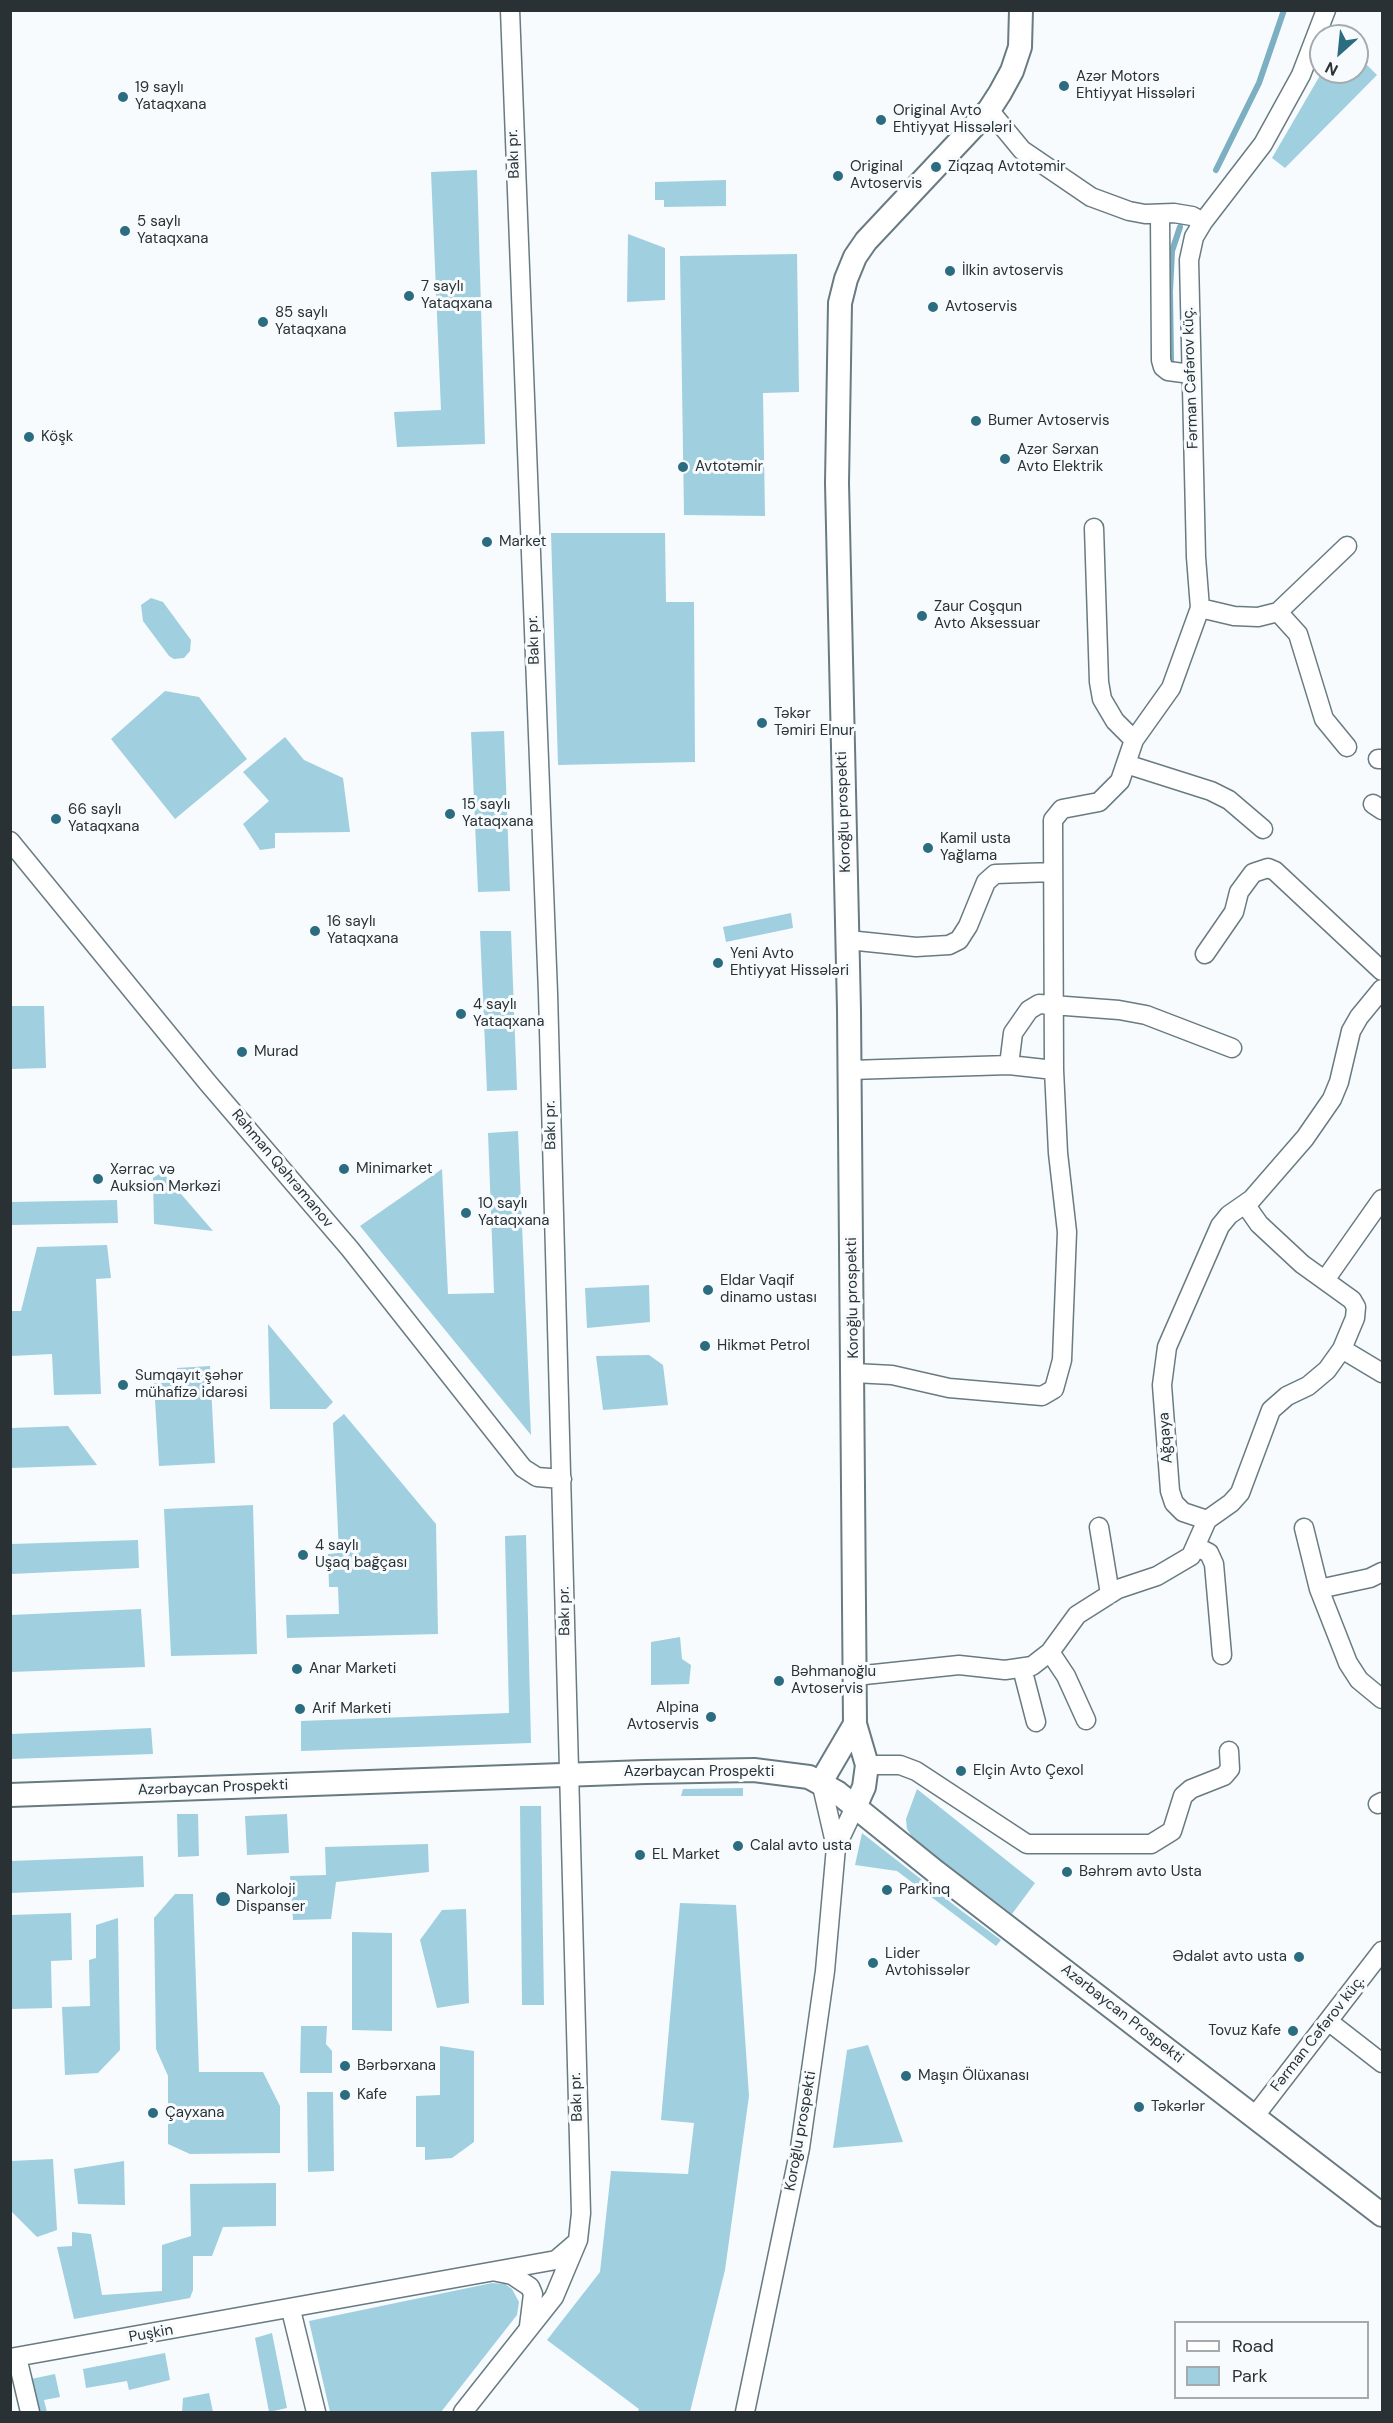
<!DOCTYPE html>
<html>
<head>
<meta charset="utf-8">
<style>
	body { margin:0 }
	#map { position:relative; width:1393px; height:2423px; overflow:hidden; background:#f7fbfd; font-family:"DM Sans",sans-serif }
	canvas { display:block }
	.frame { position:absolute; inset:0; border:12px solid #293134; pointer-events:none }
	.legend { position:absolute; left:1174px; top:2321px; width:195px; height:78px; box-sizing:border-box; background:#f7fbfd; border:2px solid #a5aaad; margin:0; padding:8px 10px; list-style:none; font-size:18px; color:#293134 }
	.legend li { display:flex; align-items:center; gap:12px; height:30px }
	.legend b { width:30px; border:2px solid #a5aaad }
	.north { position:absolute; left:1309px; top:24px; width:60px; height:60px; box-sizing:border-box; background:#f7fbfd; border:2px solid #a5aaad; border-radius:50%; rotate:207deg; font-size:16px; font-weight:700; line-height:24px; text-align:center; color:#293134 }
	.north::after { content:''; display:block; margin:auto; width:21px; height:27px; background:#2c6c80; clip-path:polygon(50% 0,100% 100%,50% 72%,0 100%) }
</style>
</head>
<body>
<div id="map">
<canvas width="1393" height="2423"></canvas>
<div class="frame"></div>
<ul class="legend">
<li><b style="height:8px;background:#fff"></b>Road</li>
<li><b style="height:16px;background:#a0cfe0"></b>Park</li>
</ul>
<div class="north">N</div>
</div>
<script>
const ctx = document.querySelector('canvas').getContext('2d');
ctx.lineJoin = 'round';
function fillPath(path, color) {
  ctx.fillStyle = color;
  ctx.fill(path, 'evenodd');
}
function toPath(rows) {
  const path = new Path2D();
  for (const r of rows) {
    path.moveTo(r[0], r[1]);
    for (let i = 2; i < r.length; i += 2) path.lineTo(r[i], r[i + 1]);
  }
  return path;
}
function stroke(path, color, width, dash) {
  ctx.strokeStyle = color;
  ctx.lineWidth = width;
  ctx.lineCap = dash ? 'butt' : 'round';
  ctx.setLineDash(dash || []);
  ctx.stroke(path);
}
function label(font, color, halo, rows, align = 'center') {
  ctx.font = font + ' "DM Sans",sans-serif';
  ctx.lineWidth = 6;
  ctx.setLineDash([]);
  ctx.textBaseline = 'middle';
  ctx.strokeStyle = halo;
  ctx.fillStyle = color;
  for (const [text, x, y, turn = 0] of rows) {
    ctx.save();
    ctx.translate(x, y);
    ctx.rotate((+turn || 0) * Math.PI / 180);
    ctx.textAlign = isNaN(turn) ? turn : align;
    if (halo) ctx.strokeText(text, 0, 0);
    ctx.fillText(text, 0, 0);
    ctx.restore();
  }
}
const green = toPath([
	[1357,55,1377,75,1285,168,1272,158,1322,72,1357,72],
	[477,170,485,444,397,447,394,412,441,410,431,172],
	[726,180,726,206,664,207,664,200,655,200,655,182],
	[628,234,665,248,665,300,627,302],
	[797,254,799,392,763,393,765,516,684,515,680,256],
	[551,533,665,533,666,602,694,602,695,762,558,765],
	[151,598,163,602,191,640,190,651,184,658,174,659,169,656,143,621,141,605],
	[165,691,199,697,247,759,175,819,111,739],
	[504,731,510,891,478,892,471,732],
	[285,737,304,760,343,778,350,832,275,833,275,848,260,850,243,824,269,801,243,772],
	[791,913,793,928,726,942,723,927],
	[480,931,511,931,517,1090,487,1091],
	[11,1006,44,1006,46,1068,11,1069],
	[518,1131,531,1435,360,1226,442,1169,448,1294,494,1293,488,1133],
	[162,1172,213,1231,154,1224,153,1178],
	[117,1200,118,1223,11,1225,11,1202],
	[107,1245,111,1278,96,1279,101,1394,54,1395,52,1354,11,1356,11,1311,21,1311,37,1247],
	[649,1285,650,1322,587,1328,585,1288],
	[268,1324,333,1402,326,1409,270,1409],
	[649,1355,663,1365,668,1405,603,1410,596,1356],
	[210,1366,215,1463,159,1466,154,1383,177,1382,177,1368],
	[344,1414,436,1524,438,1634,287,1638,286,1615,339,1614,338,1587,329,1587,328,1554,339,1553,333,1423],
	[68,1426,97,1465,11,1468,11,1428],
	[253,1505,257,1654,171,1656,164,1509],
	[526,1535,531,1743,301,1751,301,1721,509,1713,505,1536],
	[138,1540,139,1568,11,1574,11,1544],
	[141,1609,145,1667,11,1672,11,1615],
	[680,1637,682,1659,691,1665,689,1684,651,1685,651,1642],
	[151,1728,153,1754,11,1759,11,1734],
	[743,1788,743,1796,681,1796,683,1789],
	[917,1789,1035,1883,1012,1914,914,1840,907,1829,906,1819],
	[520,1806,541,1806,544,2005,522,2005],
	[177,1814,198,1814,199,1856,178,1857],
	[287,1814,289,1853,247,1855,245,1816],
	[862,1833,963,1912,1001,1940,996,1946,897,1871,855,1865],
	[428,1844,429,1872,336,1882,331,1919,293,1920,290,1876,326,1875,325,1847],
	[143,1856,144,1887,11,1893,11,1861],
	[175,1894,193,1894,199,2072,263,2072,280,2106,280,2153,190,2154,168,2144,168,2076,156,2049,154,1918],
	[680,1903,736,1905,749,2096,725,2270,690,2412,638,2412,639,2409,547,2340,600,2272,611,2171,688,2174,694,2123,661,2120],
	[466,1909,469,2003,437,2008,420,1940,442,1910],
	[71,1913,72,1960,51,1961,52,2008,11,2009,11,1915],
	[118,1918,120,2050,98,2073,65,2075,62,2007,90,2006,89,1960,96,1958,96,1925],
	[352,1932,392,1933,392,2031,352,2030],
	[301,2026,327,2026,326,2044,332,2051,332,2073,300,2073],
	[868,2045,903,2142,833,2148,847,2050],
	[440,2046,474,2051,474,2142,452,2158,425,2160,425,2147,416,2147,416,2096,440,2095],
	[333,2092,334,2171,308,2172,307,2092],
	[53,2159,57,2230,37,2237,11,2211,11,2161],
	[124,2161,125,2205,78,2204,74,2169],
	[276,2183,276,2226,223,2227,212,2256,193,2256,193,2290,190,2298,74,2319,57,2247,72,2246,72,2232,91,2234,102,2295,162,2291,162,2245,191,2236,190,2184],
	[492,2283,505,2284,512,2289,519,2302,517,2315,441,2412,330,2412,309,2321],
	[272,2333,287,2408,269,2412,255,2338],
	[165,2353,170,2380,129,2390,127,2381,86,2388,83,2369],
	[55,2374,60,2397,44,2400,47,2412,36,2412,31,2379],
	[209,2393,213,2412,182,2412,183,2398]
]);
const stream = toPath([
	[1216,170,1259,83,1284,10],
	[1171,362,1170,291,1172,251,1180,227]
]);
const minor = toPath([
	[1326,10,1301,75,1263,144,1203,222,1194,237,1189,260,1196,557,1200,608,1234,616,1258,617,1278,612,1347,546],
	[989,110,1022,150,1091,197,1129,211,1145,214,1174,213,1192,216,1203,222],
	[1160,215,1161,360,1163,367,1168,371,1191,374],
	[1094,528,1099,682,1102,699,1115,721,1134,740],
	[1278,612,1298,634,1324,719,1347,747],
	[1378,759,1382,759],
	[1126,764,1211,791,1229,800,1263,829],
	[1373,804,1382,810],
	[10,841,208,1083,350,1249,523,1468,537,1477,562,1479],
	[848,940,916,947,949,945,959,940,968,926,986,882,995,874,1053,872],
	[1205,954,1234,912,1239,892,1253,873,1268,868,1275,871,1382,971],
	[1009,1065,1013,1033,1029,1010,1039,1004,1119,1010,1146,1015,1232,1048],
	[850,1070,1009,1065,1054,1070],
	[1325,1280,1382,1199],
	[1342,1349,1382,1373],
	[854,1373,892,1375,949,1388,1042,1396,1054,1389,1062,1360,1067,1232,1058,1153,1054,1070,1053,820,1062,809,1099,802,1120,781,1134,740,1171,688,1200,608],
	[1207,1520,1231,1503,1240,1493,1271,1410,1287,1396,1308,1386,1327,1370,1342,1349,1355,1318,1356,1307,1352,1300,1302,1264,1259,1224,1245,1204],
	[1099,1527,1110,1594],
	[1304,1528,1319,1589,1348,1663,1359,1680,1382,1699],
	[1197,1547,1209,1553,1214,1564,1222,1655],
	[1319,1589,1370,1578,1382,1572],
	[1050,1652,1066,1676,1086,1720],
	[1022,1668,1036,1722],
	[855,1676,959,1665,1005,1670,1032,1666,1050,1652,1077,1615,1118,1589,1157,1576,1191,1556,1207,1520,1183,1512,1174,1503,1170,1491,1162,1385,1167,1347,1220,1226,1229,1215,1252,1199,1305,1138,1332,1099,1339,1082,1351,1031,1359,1017,1382,989],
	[867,1765,900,1765,916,1771,1027,1844,1151,1844,1172,1831,1183,1796,1191,1789,1224,1776,1230,1769,1229,1751],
	[1378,1804,1382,1802],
	[836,1847,855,1807],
	[1328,2021,1382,2063],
	[1254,2117,1382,1951],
	[497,2272,512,2275,530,2287,533,2294,529,2326],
	[291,2310,316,2412],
	[17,2357,30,2412],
	[10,2358,545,2262,556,2260,577,2242],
	[463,2412,554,2297,578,2240,581,2213,548,993,510,10],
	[745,2412,800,2148,825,1971,836,1847,821,1782]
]);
const tertiary = toPath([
	[821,1782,855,1724],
	[10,1795,645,1772,754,1770,809,1777,838,1793,936,1872,1382,2215],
	[855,1807,864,1787,867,1765,855,1724,849,1010,837,483,840,303,846,279,855,257,866,241,989,110,1000,93,1012,71,1020,47,1021,10]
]);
const markers = [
	[1064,86,6,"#2c6c80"],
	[123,97,6,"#2c6c80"],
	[881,120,6,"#2c6c80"],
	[936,167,6,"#2c6c80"],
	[838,176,6,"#2c6c80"],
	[125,231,6,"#2c6c80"],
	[950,271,6,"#2c6c80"],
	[409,296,6,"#2c6c80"],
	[933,307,6,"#2c6c80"],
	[263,322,6,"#2c6c80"],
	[976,421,6,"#2c6c80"],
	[29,437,6,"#2c6c80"],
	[1005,459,6,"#2c6c80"],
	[683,467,6,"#2c6c80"],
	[487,542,6,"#2c6c80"],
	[922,616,6,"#2c6c80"],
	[762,723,6,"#2c6c80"],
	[450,814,6,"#2c6c80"],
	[56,819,6,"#2c6c80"],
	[928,848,6,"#2c6c80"],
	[315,931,6,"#2c6c80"],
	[718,963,6,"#2c6c80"],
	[461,1014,6,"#2c6c80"],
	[242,1052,6,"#2c6c80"],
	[344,1169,6,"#2c6c80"],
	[98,1179,6,"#2c6c80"],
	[466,1213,6,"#2c6c80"],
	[708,1290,6,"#2c6c80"],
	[705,1346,6,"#2c6c80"],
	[123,1385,6,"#2c6c80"],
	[303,1555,6,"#2c6c80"],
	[297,1669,6,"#2c6c80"],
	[779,1681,6,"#2c6c80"],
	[300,1709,6,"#2c6c80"],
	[711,1717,6,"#2c6c80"],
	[961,1771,6,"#2c6c80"],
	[738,1846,6,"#2c6c80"],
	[640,1855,6,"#2c6c80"],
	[1067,1872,6,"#2c6c80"],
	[887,1890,6,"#2c6c80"],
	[223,1899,8,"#2c6c80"],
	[1299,1957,6,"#2c6c80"],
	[873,1963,6,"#2c6c80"],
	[1293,2031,6,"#2c6c80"],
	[345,2066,6,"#2c6c80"],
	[906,2076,6,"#2c6c80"],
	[345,2095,6,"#2c6c80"],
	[1139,2107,6,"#2c6c80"],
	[153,2113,6,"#2c6c80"]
];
const poiNames = [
	["Azər Motors",1076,77],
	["Ehtiyyat Hissələri",1076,94],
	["19 saylı",135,88],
	["Yataqxana",135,105],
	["Original Avto",893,111],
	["Ehtiyyat Hissələri",893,128],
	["Original",850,167],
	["Avtoservis",850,184],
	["Ziqzaq Avtotəmir",948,167],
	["5 saylı",137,222],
	["Yataqxana",137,239],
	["İlkin avtoservis",962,271],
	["7 saylı",421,287],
	["Yataqxana",421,304],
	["Avtoservis",945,307],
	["85 saylı",275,313],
	["Yataqxana",275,330],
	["Bumer Avtoservis",988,421],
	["Köşk",41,437],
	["Azər Sərxan",1017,450],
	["Avto Elektrik",1017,467],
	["Avtotəmir",695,467],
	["Market",499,542],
	["Zaur Coşqun",934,607],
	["Avto Aksessuar",934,624],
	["Təkər",774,714],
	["Təmiri Elnur",774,731],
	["15 saylı",462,805],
	["Yataqxana",462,822],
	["66 saylı",68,810],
	["Yataqxana",68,827],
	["Kamil usta",940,839],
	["Yağlama",940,856],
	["16 saylı",327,922],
	["Yataqxana",327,939],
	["Yeni Avto",730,954],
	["Ehtiyyat Hissələri",730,971],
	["4 saylı",473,1005],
	["Yataqxana",473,1022],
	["Murad",254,1052],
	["Minimarket",356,1169],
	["Xərrac və",110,1170],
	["Auksion Mərkəzi",110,1187],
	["10 saylı",478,1204],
	["Yataqxana",478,1221],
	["Eldar Vaqif",720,1281],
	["dinamo ustası",720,1298],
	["Hikmət Petrol",717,1346],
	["Sumqayıt şəhər",135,1376],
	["mühafizə idarəsi",135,1393],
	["4 saylı",315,1546],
	["Uşaq bağçası",315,1563],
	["Anar Marketi",309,1669],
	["Bəhmanoğlu",791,1672],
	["Avtoservis",791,1689],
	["Alpina",699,1708,"right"],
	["Avtoservis",699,1725,"right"],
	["Arif Marketi",312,1709],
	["Elçin Avto Çexol",973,1771],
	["Calal avto usta",750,1846],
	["EL Market",652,1855],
	["Bəhrəm avto Usta",1079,1872],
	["Narkoloji",236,1890],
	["Dispanser",236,1907],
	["Parkinq",899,1890],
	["Lider",885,1954],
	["Avtohissələr",885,1971],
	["Ədalət avto usta",1287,1957,"right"],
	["Tovuz Kafe",1281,2031,"right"],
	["Bərbərxana",357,2066],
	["Maşın Ölüxanası",918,2076],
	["Kafe",357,2095],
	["Təkərlər",1151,2107],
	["Çayxana",165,2113]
];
const streetNames = [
	["Bakı pr.",514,154,-92],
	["Fərman Cəfərov küç.",1191,378,-92],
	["Bakı pr.",534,640,-92],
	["Koroğlu prospekti",844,812,-92],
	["Bakı pr.",551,1125,-91],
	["Rəhman Qəhrəmanov",282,1169,50],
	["Koroğlu prospekti",853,1298,-91],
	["Ağqaya",1166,1438,-94],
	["Bakı pr.",565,1611,-91],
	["Azərbaycan Prospekti",699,1772],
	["Azərbaycan Prospekti",213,1788,-2],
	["Azərbaycan Prospekti",1122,2014,38],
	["Fərman Cəfərov küç.",1318,2034,-52],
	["Bakı pr.",577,2097,-92],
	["Koroğlu prospekti",801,2131,-80],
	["Puşkin",151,2334,-10]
];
fillPath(green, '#a0cfe0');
stroke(stream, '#7cafc1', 6);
stroke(minor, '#697b82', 21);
stroke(tertiary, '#697b82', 26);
stroke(minor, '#fff', 18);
stroke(tertiary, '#fff', 22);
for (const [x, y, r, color] of markers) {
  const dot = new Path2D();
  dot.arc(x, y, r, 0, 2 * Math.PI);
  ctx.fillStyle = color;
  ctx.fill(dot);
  stroke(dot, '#f7fbfd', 2);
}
label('15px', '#293134', '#f7fbfd', poiNames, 'left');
label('15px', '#293134', '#f7fbfd', streetNames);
</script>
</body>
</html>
